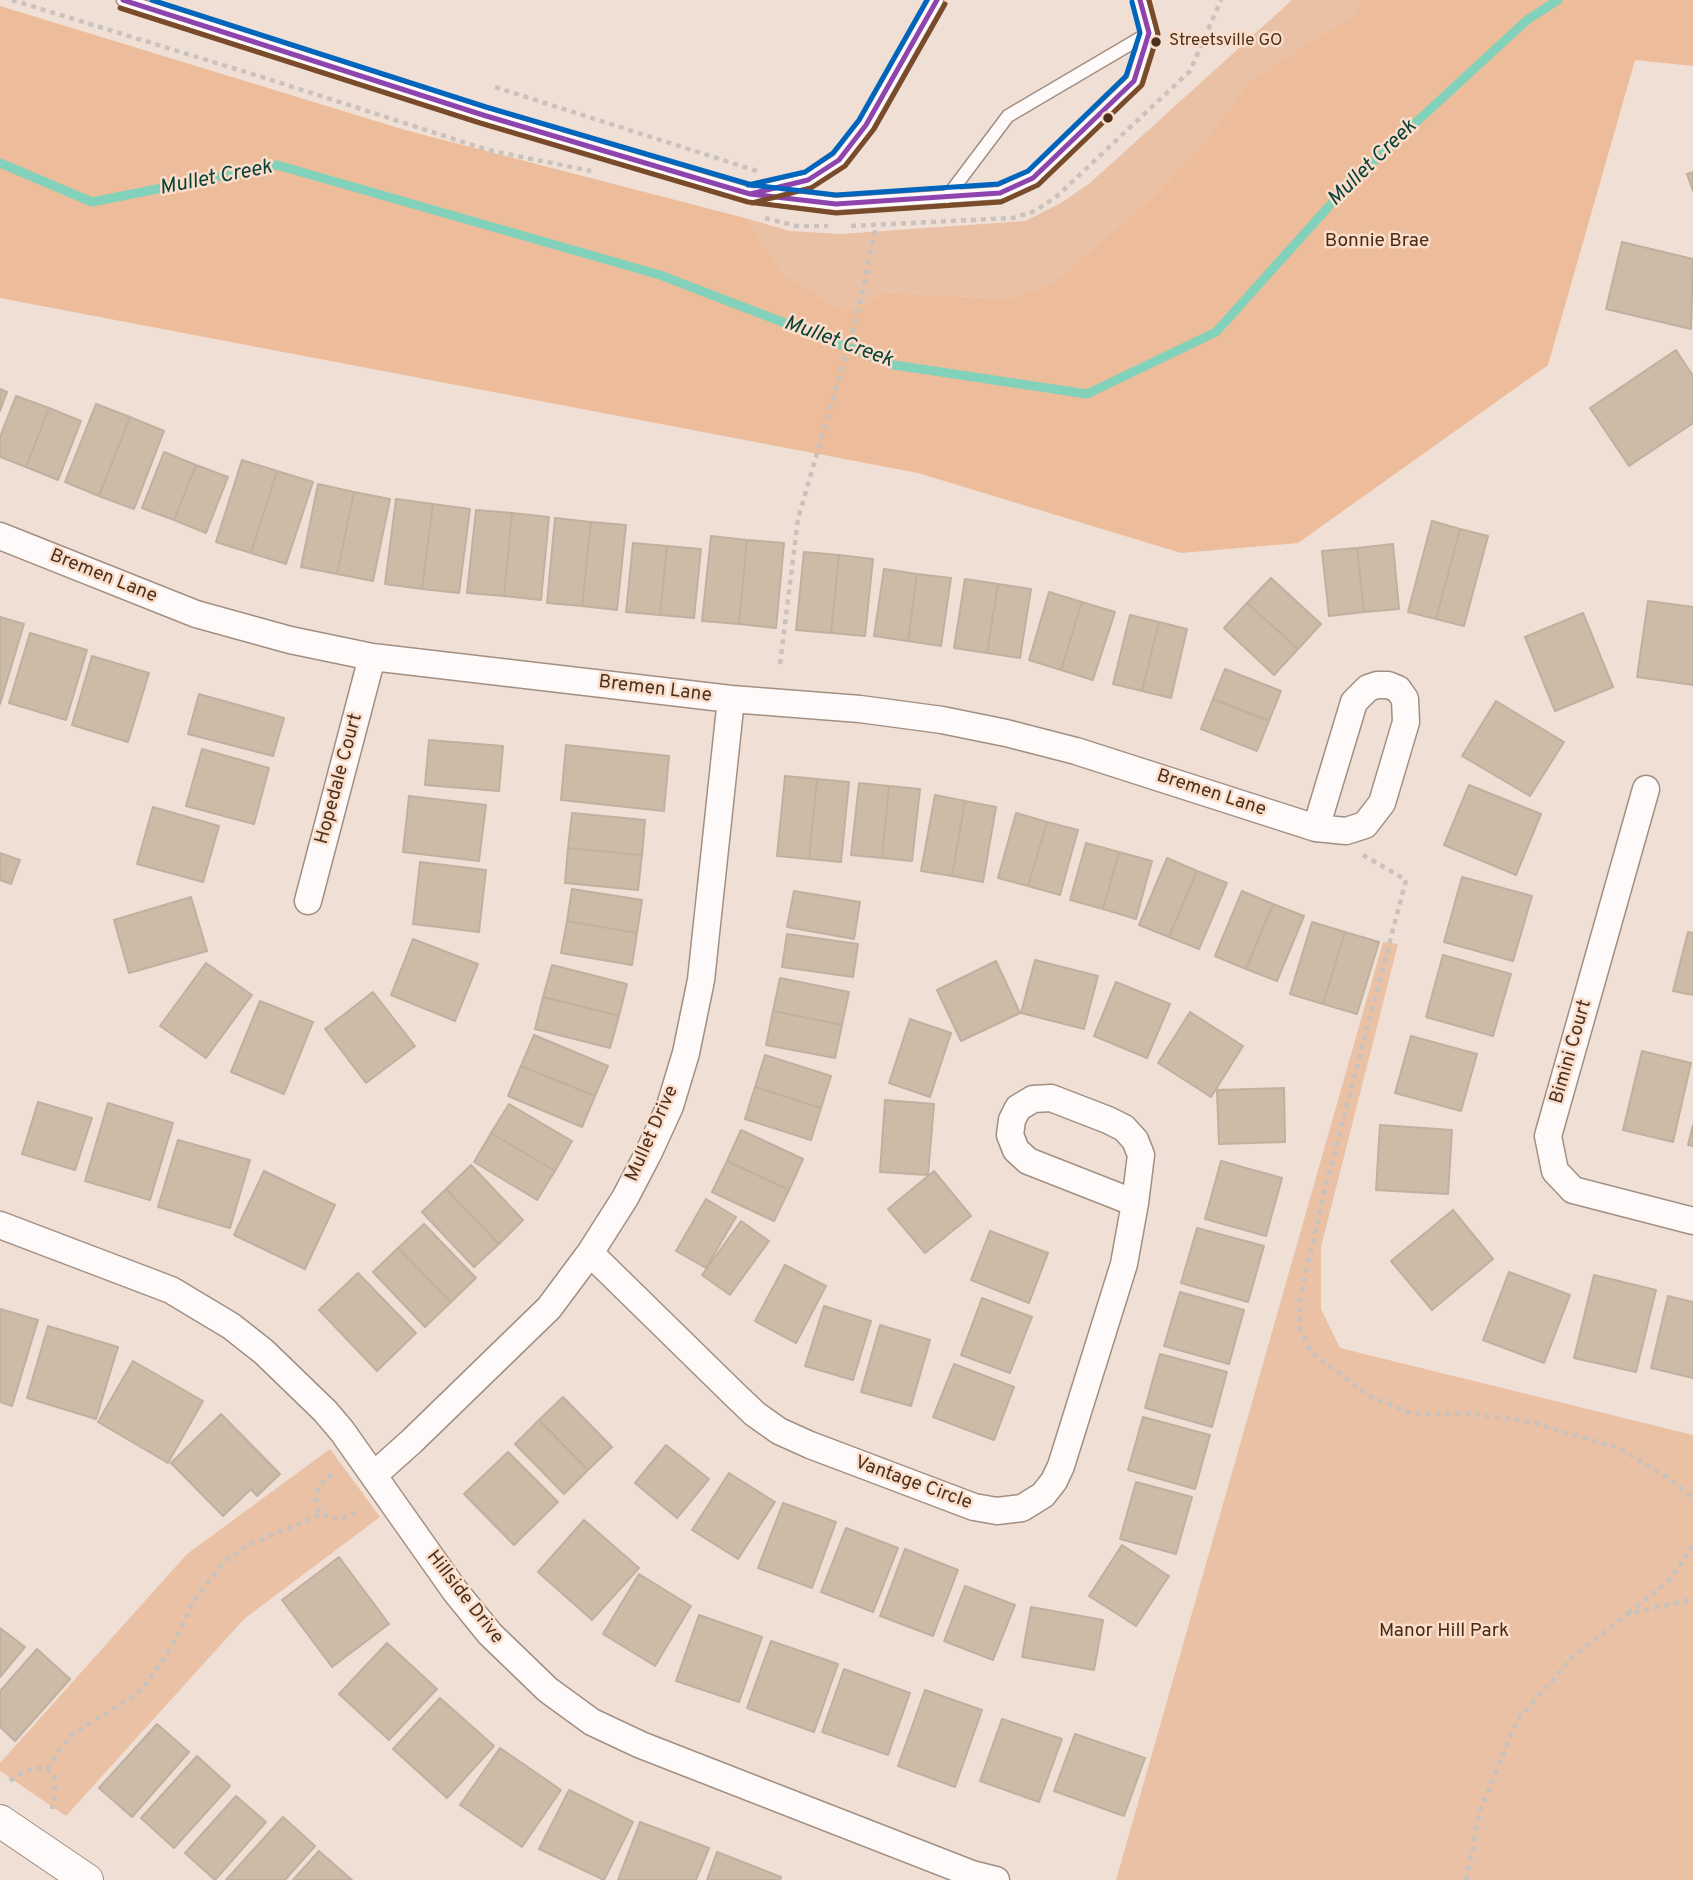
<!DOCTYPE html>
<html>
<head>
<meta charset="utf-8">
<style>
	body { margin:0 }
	canvas { display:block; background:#efdfd5 }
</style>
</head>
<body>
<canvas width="1693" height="1880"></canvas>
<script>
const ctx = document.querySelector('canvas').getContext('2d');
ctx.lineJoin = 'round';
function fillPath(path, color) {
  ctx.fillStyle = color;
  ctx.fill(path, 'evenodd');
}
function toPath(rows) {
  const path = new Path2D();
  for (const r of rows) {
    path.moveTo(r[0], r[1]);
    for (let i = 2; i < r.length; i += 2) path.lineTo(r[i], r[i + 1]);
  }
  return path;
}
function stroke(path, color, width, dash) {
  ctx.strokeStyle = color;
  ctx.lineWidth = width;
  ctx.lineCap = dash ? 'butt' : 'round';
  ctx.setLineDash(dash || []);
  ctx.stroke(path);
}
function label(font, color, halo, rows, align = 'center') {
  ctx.font = font + ' Overpass,sans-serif';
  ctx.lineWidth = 5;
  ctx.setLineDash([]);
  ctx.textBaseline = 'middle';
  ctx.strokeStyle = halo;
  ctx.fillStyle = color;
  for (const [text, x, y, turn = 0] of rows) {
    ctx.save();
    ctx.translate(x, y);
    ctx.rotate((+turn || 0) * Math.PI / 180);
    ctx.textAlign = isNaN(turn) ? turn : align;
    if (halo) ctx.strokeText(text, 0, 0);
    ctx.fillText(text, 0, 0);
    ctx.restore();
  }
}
const green = toPath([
	[1292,0,1362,0,1355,18,1318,36,1249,82,1205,145,1151,198,1053,283,1007,299,885,292,866,304,843,311,783,274,745,218,790,231,841,234,1025,221,1061,203,1090,183],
	[1383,942,1398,944,1321,1247,1321,1309,1340,1348,1693,1435,1693,1880,1116,1880],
	[330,1449,380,1517,244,1619,66,1816,0,1771,0,1763,187,1554]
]);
const forest = toPath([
	[1362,0,1693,0,1693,66,1635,60,1548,365,1298,543,1181,553,918,473,0,298,0,6,405,130,745,218,783,274,843,311,866,304,885,292,1007,299,1053,283,1151,198,1204,145,1249,82,1318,36,1354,18]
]);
const stream = toPath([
	[0,163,92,202,277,165,660,275,894,365,1087,394,1216,332,1348,185,1527,20,1558,0]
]);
const building = toPath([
	[1693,172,1693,191,1687,174,1693,172],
	[1622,242,1693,259,1691,329,1606,309,1622,242],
	[1676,350,1693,376,1693,423,1629,466,1590,408,1676,350],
	[0,389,7,392,0,411,0,389],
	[16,396,49,408,26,467,0,457,0,437,16,396],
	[96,404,130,417,99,496,65,482,96,404],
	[49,408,81,421,58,480,26,467,49,408],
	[130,417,164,431,134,509,99,496,130,417],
	[164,452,196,465,174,520,142,508,164,452],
	[242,460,277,471,251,553,216,542,242,460],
	[196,465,228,477,206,533,174,520,196,465],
	[277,471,313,482,286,564,251,553,277,471],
	[318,484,354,492,337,574,301,567,318,484],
	[354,492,390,499,373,581,337,574,354,492],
	[396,499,433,504,422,589,385,584,396,499],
	[433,504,470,509,459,593,422,589,433,504],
	[476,510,512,513,504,596,467,593,476,510],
	[512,513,549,517,541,600,504,596,512,513],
	[555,518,591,522,582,606,547,603,555,518],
	[1432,521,1460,529,1436,619,1408,612,1432,521],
	[591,522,626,525,617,610,582,606,591,522],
	[1460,529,1488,536,1464,626,1436,619,1460,529],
	[711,536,747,540,739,624,702,621,711,536],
	[747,540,784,543,776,628,739,624,747,540],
	[633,543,667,546,660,615,626,612,633,543],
	[1393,544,1399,609,1364,612,1357,548,1393,544],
	[667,546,701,549,694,618,660,615,667,546],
	[1357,548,1364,612,1329,616,1322,551,1357,548],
	[804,552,839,555,831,633,796,630,804,552],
	[839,555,873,559,865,636,831,633,839,555],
	[884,569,917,574,908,641,874,636,884,569],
	[917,574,951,578,941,646,908,641,917,574],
	[1271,578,1321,624,1298,649,1247,603,1271,578],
	[965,579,998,584,987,653,954,648,965,579],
	[998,584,1031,589,1020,658,987,653,998,584],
	[1049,592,1082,602,1061,670,1029,660,1049,592],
	[1648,601,1693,607,1693,685,1637,677,1648,601],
	[1082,602,1115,612,1093,680,1061,670,1082,602],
	[1247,603,1298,649,1274,675,1224,628,1247,603],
	[1583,613,1613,687,1555,711,1525,637,1583,613],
	[1130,615,1159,622,1142,691,1113,684,1130,615],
	[0,617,24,624,0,704,0,617],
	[1159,622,1187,629,1171,698,1142,691,1159,622],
	[30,633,87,650,66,720,9,703,30,633],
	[92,656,149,673,128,742,72,725,92,656],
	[1225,669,1281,691,1269,721,1213,699,1225,669],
	[199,694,284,718,273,756,188,734,199,694],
	[1213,699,1269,721,1257,751,1201,729,1213,699],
	[1496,701,1564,742,1530,796,1462,756,1496,701],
	[429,740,503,746,499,791,425,785,429,740],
	[566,745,669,756,664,811,561,800,566,745],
	[202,749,269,768,254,824,186,806,202,749],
	[785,776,817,779,809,859,777,856,785,776],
	[817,779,849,782,841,862,809,859,817,779],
	[859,783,889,786,882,858,851,855,859,783],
	[1469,785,1541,814,1516,875,1444,845,1469,785],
	[889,786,920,789,912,861,882,858,889,786],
	[935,795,965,801,952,876,921,871,935,795],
	[409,796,486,805,479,861,403,852,409,796],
	[965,801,996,807,983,882,952,876,965,801],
	[153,807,219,826,203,882,137,864,153,807],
	[572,813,645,820,642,855,568,848,572,813],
	[1016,813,1047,822,1028,886,998,878,1016,813],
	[1047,822,1078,830,1060,895,1028,886,1047,822],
	[1086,843,1119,852,1103,909,1070,900,1086,843],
	[568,848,642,855,638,890,565,883,568,848],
	[1119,852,1152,861,1136,919,1103,909,1119,852],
	[0,853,20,860,11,884,0,880,0,853],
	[1167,858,1197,871,1169,937,1139,925,1167,858],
	[420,862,486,870,479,932,413,924,420,862],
	[1197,871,1227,883,1199,949,1169,937,1197,871],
	[1462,877,1532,896,1513,961,1444,942,1462,877],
	[572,889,642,900,637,933,567,921,572,889],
	[794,891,860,902,854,939,787,927,794,891],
	[1242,891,1273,904,1246,969,1215,956,1242,891],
	[191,897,207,951,129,973,114,920,191,897],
	[1273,904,1304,916,1277,981,1246,969,1273,904],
	[567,921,637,933,632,965,561,953,567,921],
	[1312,922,1345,932,1323,1004,1290,994,1312,922],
	[1345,932,1379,942,1357,1014,1323,1004,1345,932],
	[1688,932,1693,933,1693,995,1673,991,1688,932],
	[787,934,858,944,853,977,782,967,787,934],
	[413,939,478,964,455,1021,391,995,413,939],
	[1443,955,1511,974,1493,1036,1426,1017,1443,955],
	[1035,960,1098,976,1084,1029,1021,1013,1035,960],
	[996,961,1020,1013,961,1041,937,990,996,961],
	[206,963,252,995,206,1058,160,1026,206,963],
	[552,965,627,984,619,1016,543,997,552,965],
	[780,978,849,992,842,1025,773,1011,780,978],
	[1116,982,1170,1004,1147,1058,1094,1036,1116,982],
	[373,992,415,1046,366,1083,325,1029,373,992],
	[543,997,619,1016,610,1048,535,1029,543,997],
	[260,1001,313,1022,284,1094,231,1072,260,1001],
	[773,1011,842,1025,835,1058,766,1045,773,1011],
	[1190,1012,1243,1046,1211,1097,1158,1063,1190,1012],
	[910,1019,951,1033,930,1097,889,1083,910,1019],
	[534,1035,608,1066,595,1096,521,1066,534,1035],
	[1411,1036,1477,1054,1461,1111,1395,1093,1411,1036],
	[1642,1051,1691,1063,1673,1142,1623,1130,1642,1051],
	[765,1055,831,1076,821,1108,755,1087,765,1055],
	[521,1066,595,1096,582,1127,508,1096,521,1066],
	[755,1087,821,1108,811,1140,745,1119,755,1087],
	[1284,1088,1285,1142,1219,1144,1217,1090,1284,1088],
	[885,1100,934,1104,928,1175,880,1172,885,1100],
	[38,1102,92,1118,75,1170,22,1154,38,1102],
	[108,1103,173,1123,150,1200,85,1181,108,1103],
	[509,1104,572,1141,555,1171,491,1133,509,1104],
	[1380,1125,1452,1130,1448,1194,1376,1190,1380,1125],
	[1693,1125,1693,1146,1688,1145,1693,1125],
	[741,1130,803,1159,789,1190,727,1161,741,1130],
	[491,1133,555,1171,537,1200,474,1162,491,1133],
	[178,1140,250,1160,230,1228,158,1207,178,1140],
	[727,1161,789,1190,774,1221,712,1192,727,1161],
	[1221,1161,1282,1178,1266,1236,1205,1219,1221,1161],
	[471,1165,523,1220,499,1244,446,1189,471,1165],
	[264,1171,335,1205,305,1269,234,1235,264,1171],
	[934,1171,971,1216,925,1253,888,1209,934,1171],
	[446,1189,499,1244,474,1267,422,1212,446,1189],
	[706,1199,736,1217,706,1268,676,1251,706,1199],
	[1453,1210,1493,1259,1432,1310,1391,1261,1453,1210],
	[741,1221,769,1241,730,1295,702,1275,741,1221],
	[424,1224,476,1278,451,1302,398,1248,424,1224],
	[1197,1228,1264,1246,1248,1302,1181,1283,1197,1228],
	[990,1231,1048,1253,1029,1303,971,1280,990,1231],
	[398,1248,451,1302,425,1327,373,1272,398,1248],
	[785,1265,826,1286,796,1343,755,1321,785,1265],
	[1509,1272,1570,1295,1544,1363,1483,1340,1509,1272],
	[358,1273,416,1333,377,1371,319,1310,358,1273],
	[1594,1275,1656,1290,1636,1372,1574,1358,1594,1275],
	[1180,1292,1244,1310,1229,1364,1164,1346,1180,1292],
	[1668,1296,1693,1302,1693,1378,1651,1368,1668,1296],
	[982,1298,1032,1317,1010,1373,961,1355,982,1298],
	[824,1306,871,1321,853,1380,805,1366,824,1306],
	[0,1309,38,1320,12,1406,0,1402,0,1309],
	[880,1325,930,1340,911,1406,861,1392,880,1325],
	[48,1326,118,1347,96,1419,27,1398,48,1326],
	[1160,1354,1227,1372,1212,1427,1145,1408,1160,1354],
	[133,1361,203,1401,168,1463,98,1422,133,1361],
	[954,1364,1014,1387,994,1440,933,1417,954,1364],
	[563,1397,612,1447,588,1470,539,1420,563,1397],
	[221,1414,280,1474,257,1496,251,1489,223,1516,171,1463,221,1414],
	[1143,1417,1210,1435,1195,1489,1128,1470,1143,1417],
	[539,1420,588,1470,564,1494,515,1444,539,1420],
	[666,1445,709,1479,677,1518,635,1483,666,1445],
	[508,1452,558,1502,514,1545,464,1494,508,1452],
	[729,1473,775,1502,738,1559,692,1530,729,1473],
	[1136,1482,1192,1497,1176,1554,1120,1539,1136,1482],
	[783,1503,836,1522,812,1588,758,1568,783,1503],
	[584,1520,639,1568,592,1620,538,1572,584,1520],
	[846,1528,898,1548,873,1612,821,1592,846,1528],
	[1122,1545,1169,1576,1136,1626,1089,1596,1122,1545],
	[905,1549,958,1570,933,1636,880,1616,905,1549],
	[339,1557,389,1624,332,1667,282,1600,339,1557],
	[639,1574,691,1606,655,1666,603,1634,639,1574],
	[965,1586,1015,1605,993,1660,944,1641,965,1586],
	[1031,1607,1103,1620,1094,1670,1022,1657,1031,1607],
	[699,1615,762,1637,739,1702,676,1681,699,1615],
	[0,1628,25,1647,0,1677,0,1628],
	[771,1641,838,1664,814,1732,747,1708,771,1641],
	[387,1643,437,1689,389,1740,339,1694,387,1643],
	[37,1649,70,1679,15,1741,0,1727,0,1691,37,1649],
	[844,1669,910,1693,888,1755,822,1732,844,1669],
	[925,1690,982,1710,955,1787,898,1766,925,1690],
	[440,1698,494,1746,447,1798,393,1749,440,1698],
	[1002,1719,1062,1739,1039,1802,980,1781,1002,1719],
	[157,1724,189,1752,132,1817,99,1788,157,1724],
	[1075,1734,1145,1758,1124,1816,1054,1791,1075,1734],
	[500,1748,561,1790,522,1847,460,1805,500,1748],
	[197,1756,230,1786,174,1848,141,1818,197,1756],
	[569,1790,633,1822,604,1880,539,1849,569,1790],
	[236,1796,266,1822,215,1880,185,1853,236,1796],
	[283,1817,315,1846,285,1880,226,1880,283,1817],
	[640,1822,709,1848,696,1880,618,1880,640,1822],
	[319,1851,352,1880,293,1880,319,1851],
	[717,1852,781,1877,780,1880,707,1880,717,1852]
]);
const path = toPath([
	[12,0,265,78,488,150,591,171],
	[495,87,757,171],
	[765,218,796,226,828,226],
	[851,226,1013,218,1035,211,1056,197,1190,71,1221,0],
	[780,664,798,519,859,308,876,226],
	[1363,855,1406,880,1326,1185,1300,1298,1300,1328,1311,1352,1369,1396,1412,1414,1462,1413,1523,1420,1619,1448,1671,1480,1693,1499],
	[332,1474,319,1486,316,1496,316,1504,321,1514,339,1520,356,1512],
	[1628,1613,1670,1580,1693,1545],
	[47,1769,59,1750,74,1733,131,1698,146,1684,173,1645,194,1600,225,1561,243,1548,321,1514],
	[10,1781,21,1773,36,1768,47,1769,54,1777,55,1788,52,1809],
	[1466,1880,1480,1811,1517,1720,1573,1657,1627,1614,1693,1599]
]);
const service = toPath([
	[123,0,483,115,750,194,836,204,1000,193,1033,178,1134,81,1149,33,1140,0],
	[761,191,808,180,839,160,866,125,937,0],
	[947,197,1008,116,1149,33]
]);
const minor = toPath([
	[0,536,196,614,290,640,372,657,731,699,860,709,942,720,1006,733,1076,751,1316,828,1346,831,1365,825,1382,803,1406,722,1405,699,1398,689,1388,685,1377,685,1368,688,1354,702,1316,828],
	[1646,789,1548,1136,1555,1171,1573,1190,1693,1221],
	[308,901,372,657],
	[0,1225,171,1290,231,1326,264,1352,325,1411,342,1431,455,1591,490,1634,548,1690,592,1722,641,1745,972,1874,996,1880],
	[590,1253,733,1393,755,1414,779,1431,810,1445,974,1507,997,1511,1022,1508,1043,1495,1054,1481,1061,1466,1124,1264,1135,1203,1141,1155,1135,1140,1124,1128,1108,1120,1051,1098,1033,1099,1018,1108,1012,1120,1010,1135,1016,1150,1028,1161,1135,1203],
	[374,1475,412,1441,549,1308,590,1253,625,1198,649,1152,670,1106,686,1053,701,980,731,699]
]);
const tertiary = toPath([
	[0,1821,87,1880]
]);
const bus1 = toPath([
	[123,0,483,115,750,194,836,204,1000,193,1033,178,1134,81,1149,33,1140,0],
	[750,194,808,180,839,160,866,125,937,0]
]);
const bus2 = toPath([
	[120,8,480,123,748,202,836,213,1001,202,1038,185,1142,85,1158,34,1149,0],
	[752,203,811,188,845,166,874,129,945,4]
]);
const bus3 = toPath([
	[152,0,486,107,752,185,836,195,998,184,1028,171,1126,76,1140,33,1132,2],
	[748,185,805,172,833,153,859,120,927,0]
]);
const markers = [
	[1156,42,6,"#4b301c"],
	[1108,118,6,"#4b301c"]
];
const busNames = [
	["Streetsville GO",1169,42]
];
const parkNames = [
	["Bonnie Brae",1377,242],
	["Manor Hill Park",1444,1632]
];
const streetNames = [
	["Bremen Lane",103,577,22],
	["Bremen Lane",655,690,7],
	["Hopedale Court",340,779,-75],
	["Bremen Lane",1211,794,18],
	["Bimini Court",1572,1052,-74],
	["Mullet Drive",653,1134,-66],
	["Vantage Circle",913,1484,20],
	["Hillside Drive",464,1598,52]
];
const waterNames = [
	["Mullet Creek",1373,164,-44],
	["Mullet Creek",216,179,-11],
	["Mullet Creek",838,343,20]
];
fillPath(green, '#eac1a5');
fillPath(forest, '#edbc9a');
stroke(stream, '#81d1bb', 9);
fillPath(building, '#ccbba7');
stroke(building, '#c0b09f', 2);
stroke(service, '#a28f81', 15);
stroke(minor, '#a28f81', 29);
stroke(tertiary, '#a28f81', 34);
stroke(path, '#cac2bd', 4.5, [5, 5]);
stroke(service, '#fdfaf9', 12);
stroke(minor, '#fdfaf9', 26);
stroke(tertiary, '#fdfaf9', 32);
stroke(bus1, '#8e44ad', 5);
stroke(bus2, '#7a4b2a', 5);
stroke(bus3, '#0065bd', 5);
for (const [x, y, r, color] of markers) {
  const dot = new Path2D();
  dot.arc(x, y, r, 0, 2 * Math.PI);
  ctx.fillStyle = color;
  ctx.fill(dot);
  stroke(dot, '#faddca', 2.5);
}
label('17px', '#4b301c', '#faddca', busNames, 'left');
label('19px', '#482912', '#faddca', parkNames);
label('19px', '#4b301c', '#faddca', streetNames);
label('italic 21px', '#0b4237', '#faddca', waterNames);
</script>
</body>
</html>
